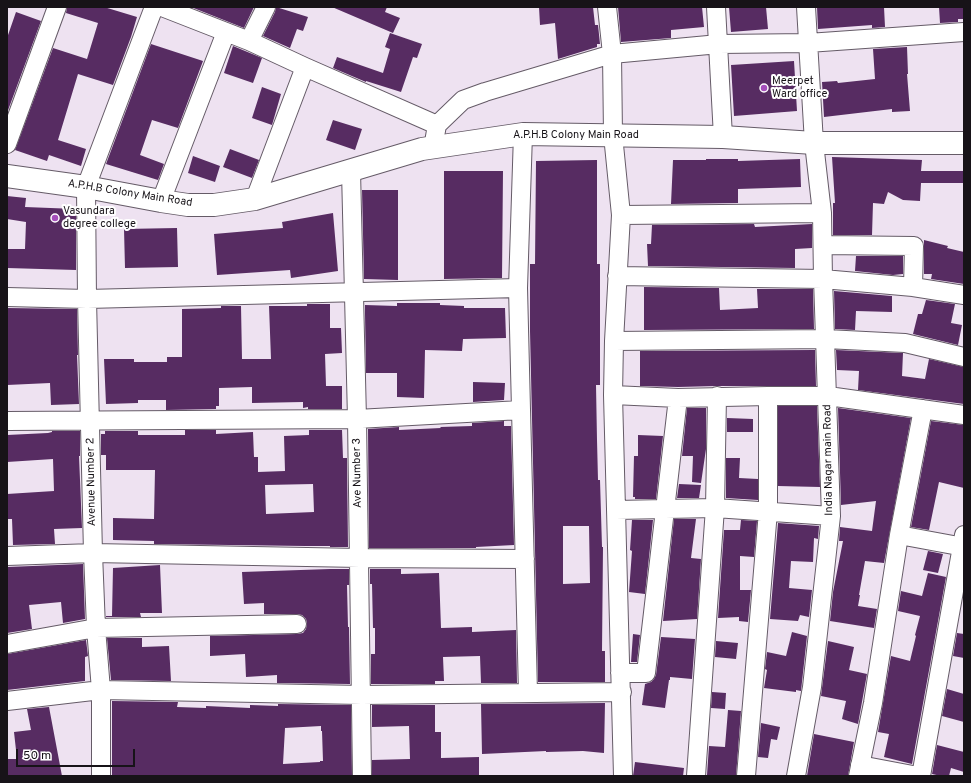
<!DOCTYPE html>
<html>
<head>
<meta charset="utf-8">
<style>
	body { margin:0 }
	#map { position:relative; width:971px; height:783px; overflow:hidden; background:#eee2f1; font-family:Overpass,sans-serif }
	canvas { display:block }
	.frame { position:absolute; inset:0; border:8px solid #171318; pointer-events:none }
	.scale { position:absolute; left:16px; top:749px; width:119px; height:18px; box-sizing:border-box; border:2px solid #171318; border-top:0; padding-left:5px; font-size:12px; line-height:14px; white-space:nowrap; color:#171318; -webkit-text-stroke:3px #fff; paint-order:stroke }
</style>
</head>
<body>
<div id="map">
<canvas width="971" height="783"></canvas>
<div class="frame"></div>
<div class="scale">50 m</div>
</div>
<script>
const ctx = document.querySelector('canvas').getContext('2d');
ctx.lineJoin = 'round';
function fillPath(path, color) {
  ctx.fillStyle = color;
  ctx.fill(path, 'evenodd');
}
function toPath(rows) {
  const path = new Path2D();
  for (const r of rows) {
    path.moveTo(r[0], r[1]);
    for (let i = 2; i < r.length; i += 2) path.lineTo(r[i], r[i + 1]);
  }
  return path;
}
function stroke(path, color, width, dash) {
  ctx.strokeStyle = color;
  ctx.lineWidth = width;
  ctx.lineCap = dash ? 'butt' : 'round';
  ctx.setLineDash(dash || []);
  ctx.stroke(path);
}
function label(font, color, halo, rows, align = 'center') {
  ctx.font = font + ' Overpass,sans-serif';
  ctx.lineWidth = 4;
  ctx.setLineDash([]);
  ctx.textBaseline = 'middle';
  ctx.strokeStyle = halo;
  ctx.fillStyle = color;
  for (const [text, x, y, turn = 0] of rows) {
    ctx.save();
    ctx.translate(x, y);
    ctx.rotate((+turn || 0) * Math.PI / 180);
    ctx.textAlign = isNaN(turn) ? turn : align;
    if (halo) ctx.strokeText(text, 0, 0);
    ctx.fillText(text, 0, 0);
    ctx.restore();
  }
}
const building = toPath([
	[67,7,104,7,137,17,131,37,113,85,78,74,58,140,86,149,81,166,49,155,47,161,15,150,53,48,87,59,98,23,66,13],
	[191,7,254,7,244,28],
	[276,7,308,17,303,31,297,29,290,48,263,36,275,12],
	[332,7,387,7,385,12,400,18,393,33],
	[539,7,593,7,595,25,598,25,600,44,597,44,597,47,558,59,555,23,540,25],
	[618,7,702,7,704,27,671,30,671,38,621,42],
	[729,7,766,7,768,29,731,32],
	[817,7,884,7,885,27,872,28,872,25,818,29],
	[939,7,964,7,964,19,958,19,958,22,940,23],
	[16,12,41,21,7,113,7,38],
	[390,33,422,44,417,58,413,57,401,92,366,81,366,82,333,68,337,57,383,73,390,49,385,47],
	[151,44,203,61,178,128,152,120,140,155,164,164,158,180,106,164],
	[233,46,262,58,253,83,224,73],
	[907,47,908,74,907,74,910,111,892,112,892,109,824,117,822,82,837,81,838,83,875,79,873,49],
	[794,61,797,111,734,116,731,65],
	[262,87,281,94,272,125,252,118],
	[333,120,362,129,355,150,326,140],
	[230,149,259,160,252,178,223,167],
	[193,156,220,166,215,182,188,173],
	[832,157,922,160,921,171,964,171,964,183,921,183,920,201,903,200,888,192,884,204,873,203,872,235,833,235,833,203,835,203],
	[706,159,738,159,738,161,800,159,801,187,738,189,738,203,671,204,673,160,706,160],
	[597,160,597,264,600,264,600,385,596,385,597,440,598,480,600,480,602,547,603,547,602,651,605,651,605,682,538,682,530,331,530,264,535,264,536,161],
	[563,526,589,526,590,583,563,584],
	[444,171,503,171,502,278,444,279],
	[362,190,398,190,398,280,364,279],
	[7,196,26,198,25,207,76,209,76,270,7,268,7,249,25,249,26,222,7,219],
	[333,213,338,271,291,278,290,270,217,275,214,234,283,228,282,222],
	[754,224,755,227,812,224,812,248,795,249,795,268,648,266,647,244,651,244,652,225],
	[177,228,178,267,125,268,124,229],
	[924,240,948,246,947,248,964,252,964,284,931,279,932,274,924,274],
	[856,256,903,256,903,274,893,275,855,271],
	[644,287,719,288,720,310,758,308,757,289,813,289,814,329,644,330],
	[834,291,892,296,892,312,856,311,855,330,835,329],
	[926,300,955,304,951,323,962,325,958,345,913,334,918,314,922,314],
	[397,303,440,303,440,305,464,306,464,308,505,308,506,338,463,339,462,351,425,350,424,398,397,397,397,373,366,373,365,314,365,305,397,306],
	[307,304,330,304,330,328,341,328,342,353,325,354,326,386,342,386,342,409,308,409,308,407,303,408,303,402,252,403,252,387,219,388,219,406,216,406,216,409,166,410,166,400,138,400,138,403,106,404,104,359,134,359,134,362,167,362,167,357,182,357,182,309,221,308,221,306,241,306,242,359,271,359,269,306,307,306],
	[7,308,77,309,78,355,77,355,79,404,51,405,50,383,7,385],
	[815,350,816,386,717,386,678,387,640,386,640,351],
	[836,350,903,353,902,376,925,379,929,359,964,367,964,404,858,390,859,371,837,370],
	[473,382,505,383,504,400,473,402],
	[778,406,817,406,820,487,778,486],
	[687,408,706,408,706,449,701,483,692,482,693,456,682,456],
	[838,408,911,418,884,563,865,561,859,595,860,595,858,606,877,609,874,628,830,621,833,592,843,541,839,541,840,527,872,531,876,501,841,505],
	[727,418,753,419,753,432,727,432],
	[504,421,504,426,511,426,514,545,476,547,476,548,369,548,368,429,399,427,399,430,441,428,440,427,472,426,472,423],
	[931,421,964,425,964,488,939,482,929,530,911,527],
	[185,430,216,430,216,434,253,432,254,457,258,457,258,472,285,471,284,436,309,435,309,430,342,430,343,458,347,458,348,547,330,547,330,546,305,546,154,544,154,541,113,540,113,518,154,519,155,470,106,470,106,455,101,455,101,434,105,434,105,431,138,431,138,435,185,435],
	[313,484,314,512,266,514,265,485],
	[52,431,80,431,80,456,79,456,82,528,54,529,55,544,13,545,12,519,7,519,7,494,54,491,53,459,7,462,7,435,48,433,52,432],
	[638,435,663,436,656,499,635,499,635,497,633,497,634,456,638,456],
	[726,458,740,458,739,478,758,479,758,500,726,498],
	[679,484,701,485,699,498,677,498],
	[674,519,696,519,691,558,701,559,697,619,663,621],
	[632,520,653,520,645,594,629,592,632,551,630,550],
	[741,520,757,521,754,557,740,556,740,590,751,590,748,622,739,621,739,617,718,618,724,530,740,530],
	[778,523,819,526,818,539,814,538,813,562,791,561,789,588,812,590,809,617,800,615,798,621,770,619],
	[928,551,943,554,938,573,923,570],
	[83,564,85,619,63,623,61,602,29,605,32,629,7,633,7,567],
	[160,565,162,613,140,613,141,617,106,617,106,616,112,616,113,568],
	[330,569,349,569,349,585,347,585,348,627,349,627,350,684,277,683,277,675,246,677,245,654,210,656,210,636,297,634,303,633,306,629,307,623,306,619,302,615,297,614,264,614,264,603,244,604,242,572],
	[370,569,401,569,401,574,439,573,441,628,472,627,472,632,516,630,517,683,481,683,480,656,443,657,444,681,435,681,435,684,371,684,371,654,375,654,375,628,373,628,372,584,370,584],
	[928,573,946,577,912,764,884,757,889,734,878,732,891,656,910,661,916,636,915,635,920,616,898,611,901,591,922,596],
	[792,632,807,636,801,691,796,690,796,692,764,688,767,670,765,669,767,652,786,656],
	[957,633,964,634,964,658,953,656],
	[633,634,640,635,637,662,631,662],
	[661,637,695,639,692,679,670,677,670,680,669,680,665,708,642,705,645,684,651,682,654,679,656,675],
	[107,638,142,638,142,647,169,646,171,681,111,680],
	[86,640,88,656,85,657,85,681,7,690,7,654],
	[716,641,738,643,736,659,715,657],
	[828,641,854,647,849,670,867,674,858,724,842,719,846,701,821,696],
	[947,689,964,694,964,722,942,716],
	[712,692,726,693,725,709,711,708],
	[112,701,178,702,177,707,206,708,206,706,250,708,250,705,278,706,278,704,351,705,352,776,112,776],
	[321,726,321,731,322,731,323,761,320,761,320,762,283,764,285,728],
	[605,703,604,753,583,751,546,752,546,751,482,754,481,704],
	[372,705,435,705,435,732,441,732,441,758,479,757,479,776,372,776,372,760,410,759,409,726,372,727],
	[49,707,62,776,7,776,7,759,17,759,14,732,31,730,27,709],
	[728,710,741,711,736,776,707,775,709,746,725,747],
	[761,723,780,727,777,740,771,739,768,758,758,757],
	[814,734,854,742,848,776,807,776],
	[937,745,964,752,964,772,951,768,949,776,941,776,932,774],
	[635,762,684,768,683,776,633,776]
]);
const minor = toPath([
	[162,7,249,41,305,67,437,125],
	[607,7,612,54,613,135,621,215,614,341,613,395,623,776],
	[716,7,723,137],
	[249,41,266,7],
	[523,134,518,288,528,693],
	[7,144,57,7],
	[433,148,437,125,463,100,485,92,612,54,719,44,808,43,964,32],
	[351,171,357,419,362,776],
	[255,199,305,67],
	[161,201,226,32],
	[621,215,822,213],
	[823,245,914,246,913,287],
	[617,276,823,279,913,287,964,295],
	[7,297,87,299,518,288],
	[614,341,826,339,905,343,964,357],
	[613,395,678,398,768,396,828,396,964,415],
	[7,421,357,419,521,410],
	[616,510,715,508,831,516],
	[899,535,964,547],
	[7,556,93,553,360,558,525,559],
	[7,644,96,628,297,624],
	[620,673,646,673,678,398],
	[7,701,101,690,362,695,622,692],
	[860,765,918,776],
	[101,776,101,690,96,628,93,553,87,299,86,187,154,7],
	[696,776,715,508,717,396],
	[746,776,768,511,768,396],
	[796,776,812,687,831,516,823,279,822,213,814,143,806,7],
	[858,776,873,703,899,535,923,409],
	[921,776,964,535]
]);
const tertiary = toPath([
	[7,176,86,187,161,201,188,205,214,205,255,199,422,149,523,134,723,137,814,143,964,143]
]);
const markers = [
	[764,88,4,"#a54ebb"],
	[55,218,4,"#a54ebb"]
];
const poiNames = [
	["Meerpet",772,82],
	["Ward office",772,95],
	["Vasundara",63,212],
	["degree college",63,225]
];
const streetNames = [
	["A.P.H.B Colony Main Road",576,136],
	["A.P.H.B Colony Main Road",130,194,9],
	["India Nagar main Road",829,460,-91],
	["Ave Number 3",358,473,-91],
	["Avenue Number 2",92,482,-91]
];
fillPath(building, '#572c62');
stroke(minor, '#655b67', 20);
stroke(tertiary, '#655b67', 24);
stroke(minor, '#fff', 18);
stroke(tertiary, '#fff', 22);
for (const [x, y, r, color] of markers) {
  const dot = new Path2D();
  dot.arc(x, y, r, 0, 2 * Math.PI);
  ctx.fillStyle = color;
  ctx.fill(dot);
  stroke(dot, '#fff', 1.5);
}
label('11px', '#171318', '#fff', poiNames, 'left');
label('11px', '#171318', '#fff', streetNames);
</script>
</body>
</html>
